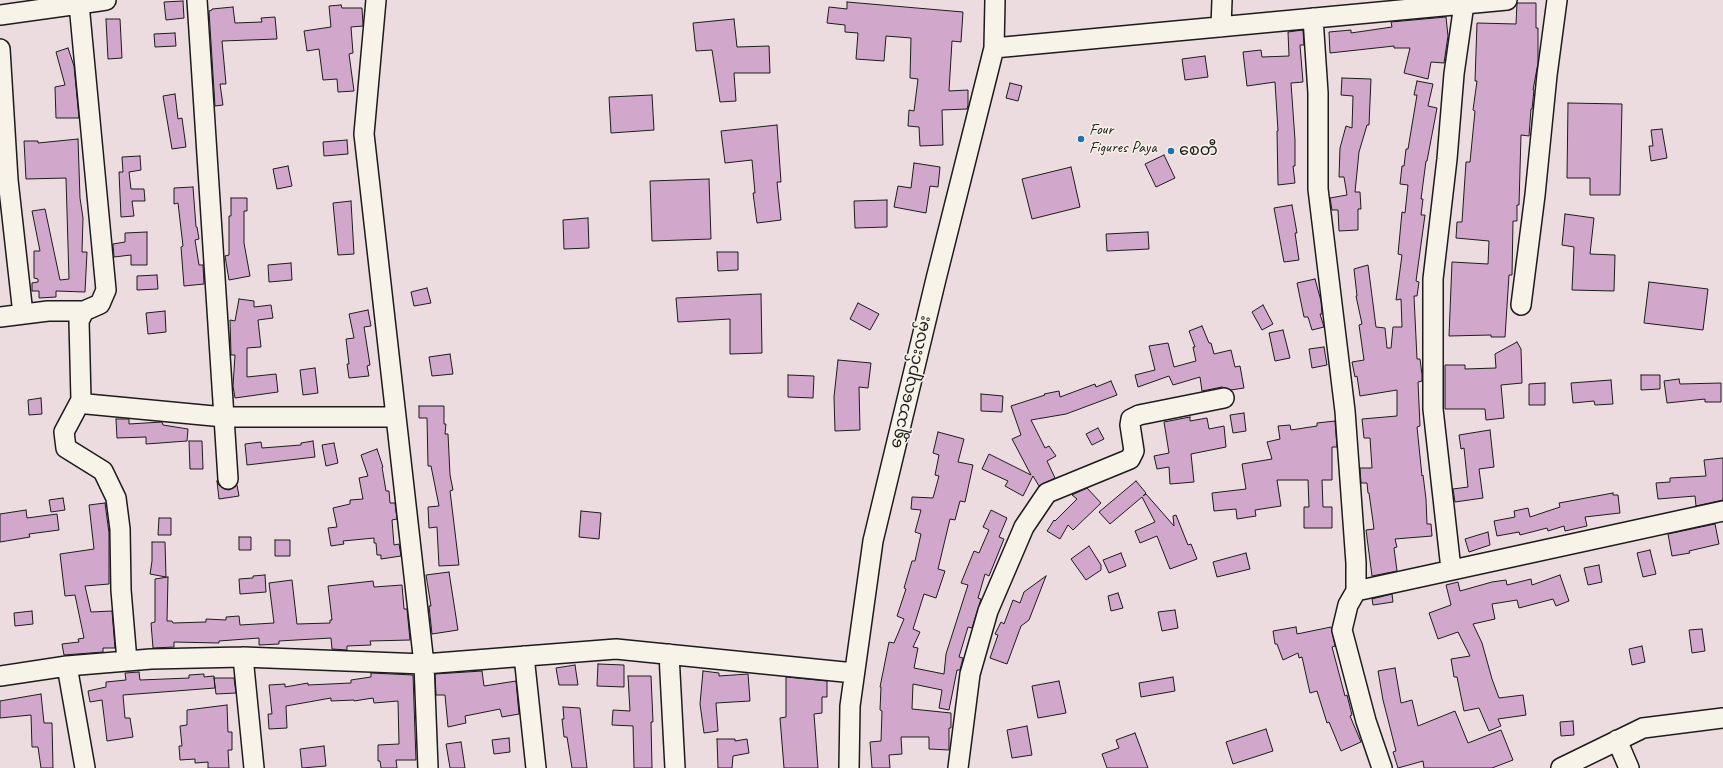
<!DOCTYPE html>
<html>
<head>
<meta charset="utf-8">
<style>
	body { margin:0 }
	canvas { display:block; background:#ecdce0 }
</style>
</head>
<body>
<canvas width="1723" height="768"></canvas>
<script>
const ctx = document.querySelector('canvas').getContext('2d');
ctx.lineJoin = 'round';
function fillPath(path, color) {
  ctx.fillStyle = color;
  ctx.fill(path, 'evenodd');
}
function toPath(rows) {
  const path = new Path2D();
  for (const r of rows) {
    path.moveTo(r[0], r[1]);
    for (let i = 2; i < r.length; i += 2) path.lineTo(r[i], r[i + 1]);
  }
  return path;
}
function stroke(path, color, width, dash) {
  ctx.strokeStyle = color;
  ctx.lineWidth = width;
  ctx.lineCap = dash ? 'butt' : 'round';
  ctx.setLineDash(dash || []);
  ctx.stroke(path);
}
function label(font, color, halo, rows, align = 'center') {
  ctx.font = font + ' Caveat,"Noto Sans Myanmar",sans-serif';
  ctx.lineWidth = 3;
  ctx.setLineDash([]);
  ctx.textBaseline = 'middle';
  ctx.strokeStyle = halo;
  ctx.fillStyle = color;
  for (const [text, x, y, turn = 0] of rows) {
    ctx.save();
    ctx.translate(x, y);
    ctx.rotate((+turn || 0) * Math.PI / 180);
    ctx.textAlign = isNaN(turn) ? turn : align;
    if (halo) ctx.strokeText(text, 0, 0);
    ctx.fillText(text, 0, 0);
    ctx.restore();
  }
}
const building = toPath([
	[183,1,184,18,166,20,164,2,183,1],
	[847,2,963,12,961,42,952,41,949,91,968,90,968,105,967,109,942,110,943,145,920,146,919,127,908,126,909,110,914,111,918,79,910,78,911,38,886,36,884,61,856,59,858,33,845,32,845,25,827,23,829,7,847,9,847,2],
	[1517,3,1536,3,1536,28,1538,28,1538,63,1533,90,1534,90,1532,109,1531,109,1529,136,1521,135,1519,205,1517,205,1517,221,1513,221,1512,275,1509,275,1505,337,1491,337,1491,335,1449,336,1452,262,1488,264,1489,241,1456,238,1457,222,1462,222,1466,162,1470,162,1475,111,1473,110,1477,81,1475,81,1477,23,1516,24,1517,3],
	[341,5,342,8,362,8,363,25,363,26,351,27,353,53,349,54,354,91,338,92,337,79,323,80,319,49,307,51,304,31,331,27,329,6,341,5],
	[233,7,235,23,262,22,261,18,275,17,277,39,222,41,226,84,220,84,223,105,215,106,209,11,212,10,212,9,233,7],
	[1446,17,1448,36,1444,63,1431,62,1428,79,1404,73,1410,48,1394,48,1394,46,1330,53,1329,32,1351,30,1351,33,1392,27,1391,22,1446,17],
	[106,19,120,19,122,58,108,59,106,19],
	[734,19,737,47,769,46,770,73,734,73,736,101,720,102,712,50,696,51,693,23,734,19],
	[1303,30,1304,45,1300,45,1303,82,1291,83,1295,140,1295,166,1293,166,1295,183,1278,185,1277,131,1278,131,1275,82,1247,86,1243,52,1261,50,1262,57,1289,56,1288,32,1303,30],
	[175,33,176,46,155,47,154,34,175,33],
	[68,48,74,66,79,118,56,118,55,87,65,85,56,52,68,48],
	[1205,56,1208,77,1185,80,1182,59,1205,56],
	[1342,78,1371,79,1369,125,1367,125,1359,152,1355,192,1360,192,1361,209,1358,209,1358,230,1339,231,1338,210,1332,210,1330,198,1347,195,1344,177,1339,177,1340,148,1346,126,1352,128,1353,96,1341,95,1342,78],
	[1417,81,1433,84,1428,106,1437,108,1427,161,1426,161,1421,199,1423,199,1421,215,1425,215,1416,281,1419,282,1417,296,1414,296,1417,359,1420,359,1422,375,1422,381,1418,382,1420,426,1417,427,1422,476,1423,475,1426,499,1427,524,1431,524,1432,536,1395,539,1397,547,1394,548,1397,571,1372,576,1366,530,1374,529,1369,493,1368,493,1367,483,1361,483,1360,468,1372,468,1370,438,1364,438,1362,419,1397,416,1397,390,1360,396,1357,376,1355,377,1352,362,1364,360,1359,325,1362,324,1356,296,1357,296,1354,269,1368,265,1376,327,1385,328,1387,348,1391,348,1393,327,1402,327,1401,299,1396,300,1402,255,1398,254,1402,212,1405,213,1408,185,1400,184,1402,166,1404,166,1406,149,1408,149,1417,95,1414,95,1417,81],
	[1010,83,1022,86,1018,101,1006,98,1010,83],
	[175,94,178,119,182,118,186,147,172,149,163,96,175,94],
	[652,95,654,130,611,133,609,97,652,95],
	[1568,103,1622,104,1620,195,1590,195,1590,178,1567,178,1568,103],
	[777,125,781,182,777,182,781,220,757,223,753,193,755,193,752,160,725,163,721,131,777,125],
	[1662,129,1667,158,1651,161,1649,146,1653,146,1651,130,1662,129],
	[78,139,80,198,83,218,82,252,87,252,85,292,56,291,56,297,39,298,39,291,32,291,32,283,38,282,38,279,34,278,34,251,40,251,32,211,45,209,60,280,69,279,66,178,26,179,24,141,38,141,38,143,78,139],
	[347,140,348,154,324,156,323,142,347,140],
	[1164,155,1175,178,1156,187,1145,164,1164,155],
	[140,156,141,170,129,172,131,189,144,189,145,201,132,201,134,216,121,217,119,172,123,172,122,157,140,156],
	[914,163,940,167,938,187,930,186,926,213,894,207,898,186,911,188,914,163],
	[288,166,292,186,277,189,273,169,288,166],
	[1071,167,1080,207,1032,219,1022,179,1071,167],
	[709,179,711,239,652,241,650,181,709,179],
	[193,187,196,227,197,227,199,239,195,240,199,265,203,265,204,284,184,286,181,247,183,246,178,203,174,204,174,188,193,187],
	[231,198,247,198,247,211,244,211,244,243,250,276,229,280,225,256,229,255,229,216,231,216,231,198],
	[887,200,887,227,855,228,854,201,887,200],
	[351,201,354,254,338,255,333,203,351,201],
	[1292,205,1297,233,1295,233,1299,260,1284,262,1274,208,1292,205],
	[1565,214,1594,218,1590,254,1615,255,1614,291,1572,290,1574,247,1562,245,1565,214],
	[588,218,589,248,564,249,563,220,588,218],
	[147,232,147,265,131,265,131,255,114,257,113,244,125,242,125,233,147,232],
	[1148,232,1149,249,1107,251,1106,234,1148,232],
	[717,252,738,252,738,270,718,271,717,252],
	[291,263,292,280,269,282,268,265,291,263],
	[157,275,158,289,137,290,137,276,157,275],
	[1315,279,1321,301,1322,314,1320,314,1324,327,1312,330,1308,317,1304,317,1297,283,1315,279],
	[1649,282,1708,289,1703,330,1644,323,1649,282],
	[427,288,431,303,414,306,411,292,427,288],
	[761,294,762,353,730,354,730,319,678,322,676,298,761,294],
	[239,299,254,301,254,307,271,305,273,318,258,320,261,347,247,348,247,377,276,374,278,392,235,398,233,386,235,355,231,355,230,320,235,321,239,299],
	[858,303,879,314,870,330,850,319,858,303],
	[1263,305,1273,324,1262,330,1252,312,1263,305],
	[368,310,371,326,364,327,370,365,367,366,369,376,349,378,347,364,349,364,346,339,354,338,349,314,368,310],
	[165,311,166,332,148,334,146,313,165,311],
	[1202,326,1209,343,1211,343,1214,354,1231,350,1235,367,1240,366,1244,388,1231,390,1222,387,1202,391,1200,377,1173,385,1169,376,1138,387,1135,375,1155,370,1149,346,1168,343,1174,367,1196,361,1193,347,1195,347,1189,331,1202,326],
	[1283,330,1290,358,1275,361,1269,333,1283,330],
	[1517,342,1521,349,1522,383,1501,385,1504,418,1486,420,1485,409,1445,409,1445,365,1465,365,1465,369,1496,368,1495,354,1517,342],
	[1324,347,1327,365,1312,368,1309,349,1324,347],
	[450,354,453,374,432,376,429,357,450,354],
	[838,360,871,363,868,388,859,387,860,430,835,431,834,397,838,360],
	[315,368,318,393,303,395,300,370,315,368],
	[788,375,814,376,813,398,788,397,788,375],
	[1641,375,1660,375,1660,389,1641,390,1641,375],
	[1679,379,1680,384,1721,383,1721,402,1705,402,1705,399,1667,403,1664,381,1679,379],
	[1611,380,1613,404,1595,405,1594,401,1573,403,1571,383,1611,380],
	[1111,381,1117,395,1066,414,1031,420,1045,448,1049,446,1056,456,1047,461,1055,478,1039,486,1033,476,1023,496,1005,486,1008,481,982,469,989,454,1031,475,1012,439,1021,435,1011,406,1045,395,1044,394,1059,391,1060,397,1095,384,1096,387,1111,381],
	[1545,383,1545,405,1529,405,1529,384,1545,383],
	[981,394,1003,396,1002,412,981,411,981,394],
	[41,398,42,414,29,415,28,400,41,398],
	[419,406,444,406,444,424,446,424,445,434,448,434,450,475,453,490,450,491,459,565,439,566,437,527,429,528,428,507,439,506,431,466,428,466,427,418,419,418,419,406],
	[1244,413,1246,431,1233,433,1230,415,1244,413],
	[1190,417,1190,421,1207,418,1209,429,1224,426,1226,447,1191,454,1194,482,1170,484,1169,467,1157,469,1154,456,1169,453,1164,422,1190,417],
	[116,419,129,419,129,424,162,422,163,425,188,429,187,441,146,444,146,437,117,438,116,419],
	[1335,421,1337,447,1332,447,1332,480,1322,480,1323,507,1332,507,1332,528,1304,528,1304,507,1309,507,1308,480,1277,480,1281,506,1255,510,1256,516,1237,519,1236,509,1214,511,1212,493,1246,489,1242,464,1272,459,1267,442,1280,439,1278,426,1290,425,1291,430,1317,426,1317,423,1335,421],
	[1098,428,1104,439,1092,445,1086,434,1098,428],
	[1490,430,1494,467,1479,469,1483,498,1455,502,1453,489,1468,487,1464,448,1461,449,1459,435,1490,430],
	[938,432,964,439,958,462,973,465,965,502,960,501,955,520,950,519,938,569,945,571,936,598,924,594,913,629,920,632,913,647,918,648,914,668,944,674,946,654,968,585,961,583,974,551,979,553,989,530,983,527,991,510,1007,518,999,537,1004,539,989,576,985,574,978,598,981,599,972,628,968,627,959,657,963,658,960,670,957,670,949,710,939,708,942,690,913,684,912,709,951,713,951,728,949,728,949,750,929,749,929,737,901,737,902,754,889,755,890,768,872,768,870,742,881,741,882,711,880,710,881,687,880,687,889,642,894,643,904,619,897,616,906,589,904,588,912,561,915,561,921,534,915,532,921,510,911,509,912,497,933,498,939,476,935,475,939,455,933,453,938,432],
	[189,441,202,441,203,469,190,469,189,441],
	[313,441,315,457,247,465,245,444,261,442,262,448,301,445,301,443,313,441],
	[334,443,338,463,326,466,322,445,334,443],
	[377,449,383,467,382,467,386,491,389,491,390,503,395,503,397,519,392,520,394,545,399,544,401,556,381,559,381,555,377,555,376,543,374,543,374,538,343,541,344,544,331,546,328,528,337,527,333,508,350,504,350,500,363,499,359,478,368,476,361,455,377,449],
	[1723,458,1723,500,1696,506,1695,496,1658,499,1656,483,1670,482,1670,478,1706,476,1704,460,1723,458],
	[217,481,219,485,224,489,229,490,237,485,239,496,219,499,217,481],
	[1136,481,1146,493,1143,496,1146,494,1174,526,1173,516,1176,515,1188,545,1191,544,1197,559,1170,569,1157,536,1140,543,1135,531,1155,522,1142,497,1110,524,1099,512,1136,481],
	[1087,488,1101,503,1073,530,1068,525,1060,539,1047,531,1054,520,1055,521,1077,499,1072,495,1087,488],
	[1613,493,1613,495,1618,495,1620,513,1585,517,1587,526,1565,531,1564,526,1548,531,1547,528,1520,535,1519,532,1497,536,1494,521,1515,517,1514,511,1528,508,1530,517,1560,507,1559,503,1613,493],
	[63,498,65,510,51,512,49,500,63,498],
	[105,503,109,533,109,584,85,586,91,612,112,611,115,648,103,648,103,652,64,655,62,644,79,642,78,639,84,638,75,595,65,596,60,554,94,549,89,505,105,503],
	[26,510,27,518,57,514,59,530,29,534,30,537,0,542,0,514,26,510],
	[581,511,601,513,599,539,579,537,581,511],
	[159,518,171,518,171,535,158,535,159,518],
	[1715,524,1719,544,1689,551,1690,553,1672,556,1668,534,1715,524],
	[1488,532,1490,545,1469,552,1465,539,1488,532],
	[239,537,251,537,251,550,239,550,239,537],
	[275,540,290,540,290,556,275,556,275,540],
	[152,542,165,542,166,577,150,574,152,561,152,542],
	[1089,546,1101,565,1101,570,1086,580,1071,559,1089,546],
	[1650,550,1656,574,1643,577,1637,553,1650,550],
	[1121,553,1126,566,1109,573,1103,560,1121,553],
	[1246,553,1250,569,1217,577,1213,562,1246,553],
	[1599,565,1602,582,1588,585,1584,568,1599,565],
	[449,572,458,630,432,634,429,606,431,606,426,575,449,572],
	[265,575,266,592,240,594,239,579,253,578,253,576,265,575],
	[1560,575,1569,601,1556,606,1553,599,1519,608,1517,600,1492,604,1495,619,1473,624,1482,643,1492,679,1499,698,1523,695,1526,715,1498,719,1501,726,1489,731,1479,708,1464,711,1457,677,1454,677,1451,659,1470,656,1458,632,1438,639,1429,613,1451,605,1446,585,1458,582,1460,591,1492,582,1506,580,1507,585,1531,579,1532,585,1560,575],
	[1046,576,1029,620,1021,626,1007,664,990,658,998,635,995,634,1001,622,1004,624,1013,600,1020,603,1024,592,1046,576],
	[168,577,167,621,172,621,173,623,206,622,206,619,226,620,226,617,239,616,240,625,274,623,269,583,292,580,297,624,330,623,330,620,332,620,328,586,373,581,374,587,402,585,404,609,407,609,410,640,370,641,371,645,347,646,347,650,332,649,331,638,279,641,279,644,259,645,259,638,219,641,219,643,174,642,174,647,153,648,151,623,155,622,155,579,168,577],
	[1118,593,1123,608,1111,611,1108,596,1118,593],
	[1392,594,1393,602,1373,605,1372,599,1392,594],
	[1175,610,1178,628,1162,631,1158,612,1175,610],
	[32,611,33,624,15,626,14,613,32,611],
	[1296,627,1297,634,1331,627,1335,646,1332,647,1345,696,1347,695,1352,715,1350,716,1361,742,1341,751,1329,722,1327,723,1317,691,1310,693,1302,657,1299,658,1298,653,1283,660,1277,644,1275,644,1273,631,1296,627],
	[1702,629,1705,651,1692,653,1689,630,1702,629],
	[1642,646,1645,662,1632,665,1629,649,1642,646],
	[598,664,624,665,624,687,597,686,598,664],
	[575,665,578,685,559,685,556,668,575,665],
	[1395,668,1401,703,1412,700,1418,726,1455,711,1468,743,1501,730,1513,760,1492,768,1424,768,1423,761,1398,768,1393,752,1396,751,1383,700,1378,671,1395,668],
	[482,671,484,686,516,681,519,714,502,717,500,709,465,716,466,723,448,727,445,695,436,695,435,674,482,671],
	[703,671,719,673,719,676,748,674,750,701,716,703,718,731,704,733,700,704,703,671],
	[139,672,140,680,189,678,189,675,204,674,204,677,214,676,215,688,123,695,125,718,130,718,133,737,107,741,102,700,90,702,88,691,106,687,106,682,126,680,125,673,139,672],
	[371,673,413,675,416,760,396,760,397,768,381,768,380,761,378,761,378,745,399,744,398,701,374,703,373,698,354,701,354,700,331,701,331,698,286,706,287,728,269,729,268,714,272,714,269,685,285,684,285,687,308,683,308,685,351,683,351,680,371,677,371,673],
	[628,676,651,676,653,722,651,722,652,768,634,768,633,726,612,725,613,710,630,711,628,676],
	[786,677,827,681,827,697,822,697,822,713,814,714,818,768,784,768,780,718,786,717,786,677],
	[1173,677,1175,691,1141,697,1139,683,1173,677],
	[214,678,234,678,236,693,216,694,214,678],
	[1059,681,1066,713,1038,718,1032,686,1059,681],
	[41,694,44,723,52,723,53,768,41,768,38,747,32,747,31,715,0,718,0,701,41,694],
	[227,705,228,732,232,732,232,750,228,750,229,768,208,768,208,762,195,763,195,759,180,760,179,746,182,746,180,726,187,725,187,710,227,705],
	[563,707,580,708,587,768,572,768,567,737,564,737,562,719,564,719,563,707],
	[1573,721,1574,735,1561,736,1560,722,1573,721],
	[1027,726,1032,755,1012,758,1007,730,1027,726],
	[1266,729,1273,751,1233,764,1226,742,1266,729],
	[1135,733,1148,768,1107,768,1102,754,1119,748,1116,740,1135,733],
	[509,738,510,752,494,754,492,740,509,738],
	[717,739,735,739,735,741,747,739,749,753,733,756,732,768,718,768,717,739],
	[461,742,465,768,450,768,446,744,461,742],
	[324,746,326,766,302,768,300,749,324,746]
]);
const minor = toPath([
	[106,0,79,4,106,290,100,304,84,311,79,321,81,400,64,432,66,448,103,471,116,498,120,529,121,590,127,661],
	[197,0,228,479],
	[376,0,364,134,424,664,428,768],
	[0,15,79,4],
	[1313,18,1318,93,1318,189,1345,411,1356,563,1356,591,1348,605,1342,630,1366,721,1382,768],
	[1221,27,1222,0],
	[994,48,1507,0],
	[0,49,8,180,23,314],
	[1521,305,1535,195,1547,75,1557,0],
	[0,317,48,311,84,311],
	[81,400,87,404,224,417,396,417],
	[1451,569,1433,409,1433,279,1447,159,1454,74,1464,4],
	[1356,591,1723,511],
	[669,654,675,768],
	[524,656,536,768],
	[243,657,254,768],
	[67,666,85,768],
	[0,676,67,666,151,659,243,657,424,664,616,649,854,673],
	[1617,740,1629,768],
	[849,768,850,706,873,541,936,279,994,48,995,0],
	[958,768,970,674,988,611,1024,527,1047,493,1130,459,1134,451,1130,425,1131,419,1139,415,1224,398],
	[1561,768,1643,728,1723,718]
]);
const markers = [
	[1081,139,4,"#1f6fb2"],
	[1171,151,4,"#1f6fb2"]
];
const poiNames = [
	["Four",1089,130],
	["Figures Paya",1089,148],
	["စေတီ",1179,151]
];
const streetNames = [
	["ရွှေသာလျောင်းလမ်း",911,382,-77]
];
fillPath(building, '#d2a7cc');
stroke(building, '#1c1c1c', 1);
stroke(minor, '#1c1c1c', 22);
stroke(minor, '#f7f3e8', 19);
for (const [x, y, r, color] of markers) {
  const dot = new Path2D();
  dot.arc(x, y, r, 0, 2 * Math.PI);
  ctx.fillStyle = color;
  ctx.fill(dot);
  stroke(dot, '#f7f3e8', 1.5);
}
label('16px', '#1c1c1c', '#f7f3e8', poiNames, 'left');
label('16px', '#1c1c1c', '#f7f3e8', streetNames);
</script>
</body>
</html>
